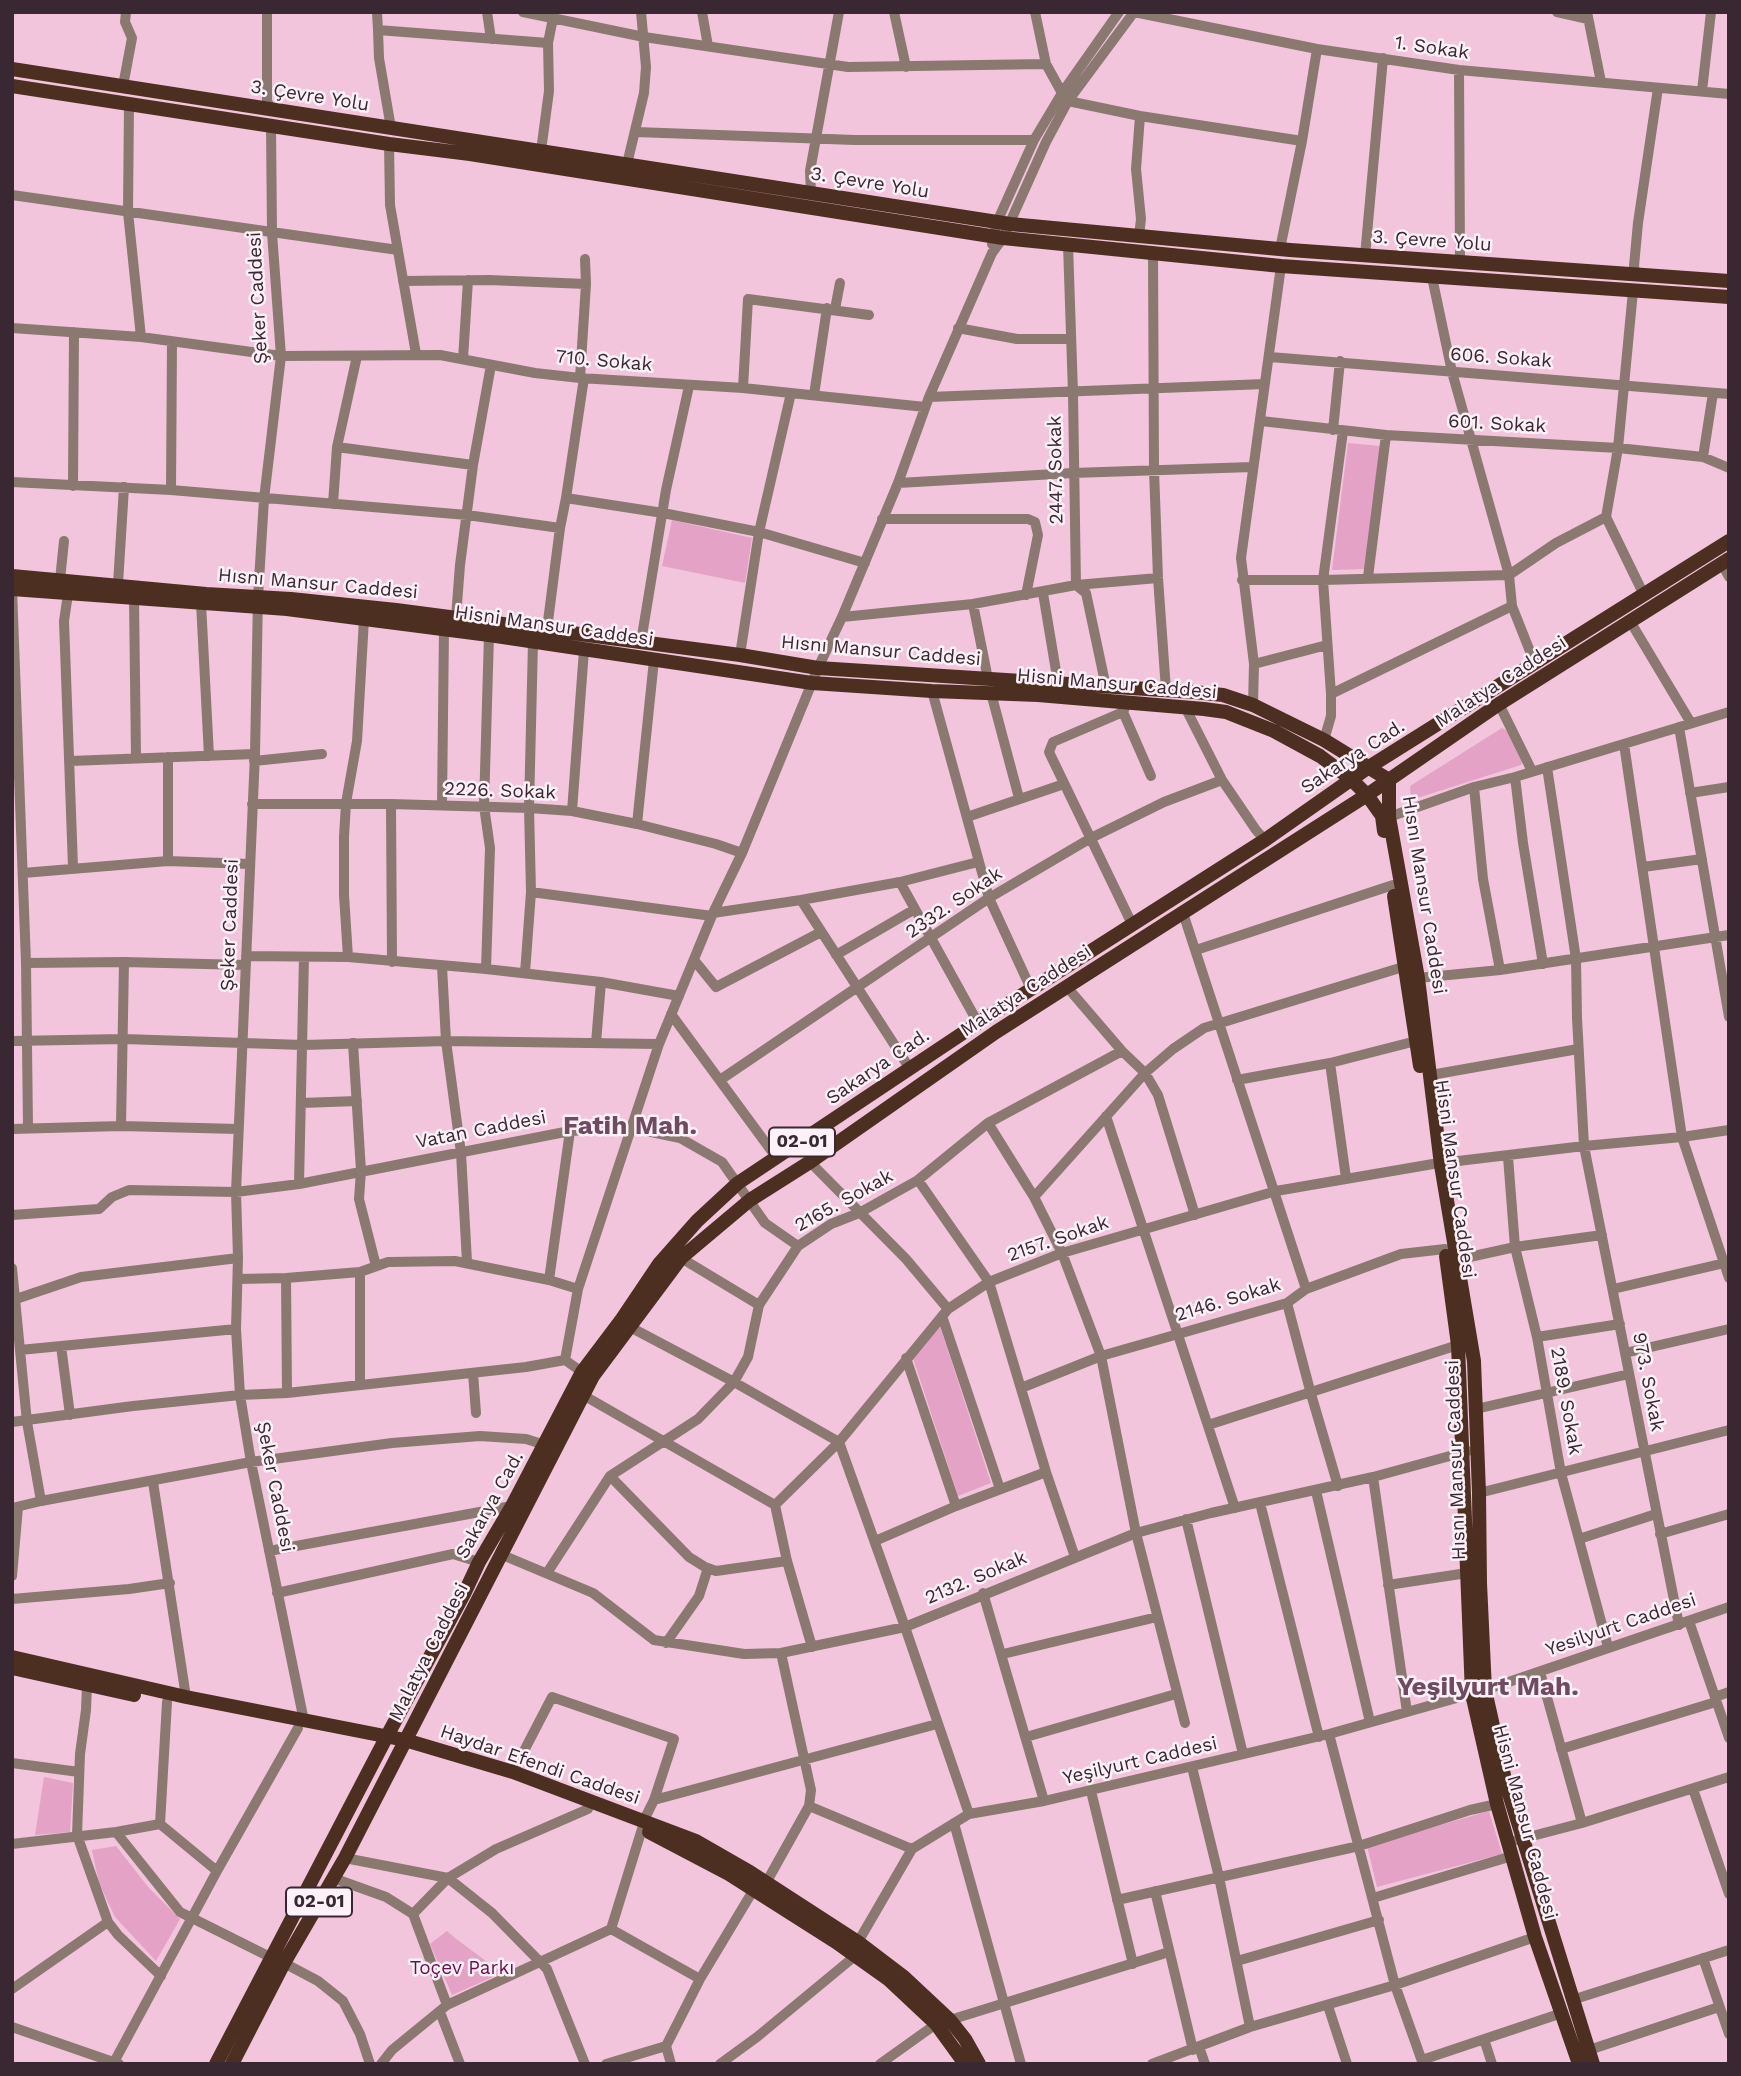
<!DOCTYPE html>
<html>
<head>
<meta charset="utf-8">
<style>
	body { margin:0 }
	#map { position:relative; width:1741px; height:2076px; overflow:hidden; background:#f2c5dd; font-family:"Work Sans",sans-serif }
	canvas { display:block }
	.frame { position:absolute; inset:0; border:14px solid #392831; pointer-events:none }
</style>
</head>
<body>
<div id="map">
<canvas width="1741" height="2076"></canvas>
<div class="frame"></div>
</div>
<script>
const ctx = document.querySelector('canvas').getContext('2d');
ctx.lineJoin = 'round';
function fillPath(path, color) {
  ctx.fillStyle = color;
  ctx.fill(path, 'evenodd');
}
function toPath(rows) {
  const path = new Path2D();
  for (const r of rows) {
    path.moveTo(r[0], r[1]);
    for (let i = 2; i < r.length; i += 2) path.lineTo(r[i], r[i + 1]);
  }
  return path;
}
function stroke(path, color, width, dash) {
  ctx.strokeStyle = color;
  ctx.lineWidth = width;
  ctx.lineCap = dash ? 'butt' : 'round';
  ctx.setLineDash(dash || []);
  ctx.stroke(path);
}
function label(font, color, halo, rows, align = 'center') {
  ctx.font = font + ' "Work Sans",sans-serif';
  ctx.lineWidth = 5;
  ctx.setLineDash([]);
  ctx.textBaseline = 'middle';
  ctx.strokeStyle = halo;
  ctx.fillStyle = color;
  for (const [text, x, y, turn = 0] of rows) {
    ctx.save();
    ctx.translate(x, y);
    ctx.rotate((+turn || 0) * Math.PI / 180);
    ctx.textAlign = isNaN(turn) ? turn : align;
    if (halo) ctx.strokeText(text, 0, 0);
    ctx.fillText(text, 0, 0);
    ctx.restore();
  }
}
const green = toPath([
	[1348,443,1380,446,1366,569,1332,570],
	[672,520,752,538,745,583,662,566],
	[1502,728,1509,732,1524,760,1521,765,1414,799,1411,796,1410,786],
	[940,1326,991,1483,958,1496,913,1358],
	[44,1777,73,1783,70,1832,35,1835],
	[1489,1811,1502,1854,1377,1887,1367,1846],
	[116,1846,149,1888,180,1919,156,1961,115,1917,99,1883,92,1850],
	[447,1931,455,1938,502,1973,452,1995,430,1944]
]);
const minor = toPath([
	[267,12,267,101,271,109],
	[377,12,378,30],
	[487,12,491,39],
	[523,12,644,37,848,67,1046,64],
	[702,12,708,46],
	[894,12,906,67],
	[1035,12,1046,64,1062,93],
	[1557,12,1588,19],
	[1587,12,1601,82],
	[1459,70,1460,262],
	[123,86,132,38,125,22,126,12],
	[1702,91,1711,12],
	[1068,101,1140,116,1302,141],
	[129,104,128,212,141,337],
	[271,125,272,233,281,356,264,499,258,597,255,754,236,1192,238,1258,236,1329,240,1395,251,1462,304,1721],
	[391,128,379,58,378,30,548,43],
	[636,132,855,140,1034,140],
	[389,144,390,205,416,354],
	[541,151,549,91,548,43,553,18,552,12],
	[627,164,644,93,646,67,641,12],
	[811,193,810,171,839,12],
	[12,195,398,250],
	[1139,236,1141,219,1136,169,1140,116],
	[992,244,997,222,1034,140,1062,93,1119,12],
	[1068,245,1073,393,1076,585,1086,593,1106,687],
	[1280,249,1302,141,1317,49],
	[1153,253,1154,470,1158,578,1166,690],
	[1365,256,1383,58],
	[1636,275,1634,266,1638,223,1658,88],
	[1432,277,1452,372,1509,575,1512,606,1535,664],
	[403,281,489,280,586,284],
	[1633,291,1618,448,1606,517,1644,595],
	[835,309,840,283],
	[12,328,141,337,281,356,440,355,535,373,580,378,743,388,925,407],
	[958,328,1017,339,1070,339],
	[1270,357,1729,394],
	[463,359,468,280],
	[580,378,586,284,585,259],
	[743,388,748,299,869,315],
	[814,395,827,308],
	[929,397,1265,384],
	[1261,421,1386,435,1618,448,1703,457,1729,468],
	[1333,430,1340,361],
	[337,447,473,465],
	[1703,457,1713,393],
	[12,482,171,490,467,515,560,528],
	[898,483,1073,473,1252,467],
	[73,486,74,332],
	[171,490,172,342],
	[566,498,584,378],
	[333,504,337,447,357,356],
	[882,519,1028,519,1035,522,1038,535,1026,595],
	[1722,564,1729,577],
	[1368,577,1386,435],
	[60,580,64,541],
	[1242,580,1323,580,1509,575,1556,543,1606,517],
	[118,584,124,487],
	[12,589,26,963,28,1127],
	[1043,593,1058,683],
	[68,594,64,621,73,867],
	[134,599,136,758],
	[201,603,209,756],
	[973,604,988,679],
	[456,617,460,565,473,465,491,365],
	[842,617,973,604,1076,585,1158,578],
	[1630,621,1691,723],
	[547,629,560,528,566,498,663,513,759,532,865,563],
	[641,642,666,490,689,386],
	[740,655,759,532,791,393],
	[1254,664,1327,645],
	[932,691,989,898,1031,989],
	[991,693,1019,798],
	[1331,694,1512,606],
	[1127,703,1123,712,1053,742,1049,752,1132,924],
	[1499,704,1532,771],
	[1253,705,1254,664,1241,558,1281,266],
	[1185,707,1222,780,1256,830,1265,840],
	[1123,712,1151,776],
	[1679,727,1729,1017],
	[1324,740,1331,716,1331,694,1323,580,1343,431],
	[1624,744,1682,1137,1729,1278],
	[70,761,255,754],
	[254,761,322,754],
	[1547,767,1576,959,1577,1018,1584,1146,1679,1625],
	[1515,777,1523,843,1543,964],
	[1474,787,1483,879,1500,970],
	[1690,793,1729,787],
	[252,804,391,804,529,808,572,811,637,824,716,844,742,853],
	[391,804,392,962],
	[442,805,444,629],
	[572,811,584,650],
	[967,817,1064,784],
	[1389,817,1474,787,1515,777,1729,712],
	[637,824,654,660],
	[168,861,168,757],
	[1643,867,1702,859],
	[23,873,168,861,249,864],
	[900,882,978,1023],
	[531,892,712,916],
	[801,900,910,1069],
	[713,913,801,900,900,882,978,862],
	[1183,913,1306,1289],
	[1196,950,1393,885],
	[836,955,915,909],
	[246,956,348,957,486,969,601,982,679,996],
	[348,957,344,895,344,837,346,803,357,741,364,619],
	[694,960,716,987,821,932],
	[26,963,124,962,246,965],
	[442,966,446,1041,461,1153,467,1262],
	[486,969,490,848,484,806,489,635],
	[525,973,531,892,529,808,533,642],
	[1418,978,1500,970,1729,935],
	[1067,987,1122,1051,1145,1073,1158,1095,1195,1215],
	[671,1014,776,1157],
	[12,1041,124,1039,303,1045,446,1041,659,1044],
	[353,1043,361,1171,359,1199,376,1266],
	[596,1043,601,982],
	[1330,1063,1346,1178],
	[1431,1075,1578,1049],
	[720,1080,989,898,1091,838,1164,802,1222,780],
	[1237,1080,1330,1063,1416,1041],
	[301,1103,357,1101],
	[1106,1116,1235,1508],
	[988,1123,1034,1197,1062,1253,1101,1356,1136,1533,1185,1723],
	[121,1126,124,962],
	[12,1129,121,1126,238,1129],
	[1508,1157,1515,1247,1537,1337,1561,1473,1608,1647],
	[810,1162,906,1259,948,1309],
	[918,1180,989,1282,1046,1472,1075,1557],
	[299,1184,304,957],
	[1034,1197,1145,1073,1173,1049,1204,1028,1403,967],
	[12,1215,99,1209,112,1197,129,1190,236,1192,299,1184,570,1131,632,1128,680,1138,722,1162,765,1223,798,1246],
	[681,1258,759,1305],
	[1456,1260,1515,1247,1602,1235],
	[12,1268,27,1422,41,1501],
	[360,1272,360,1385],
	[286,1278,287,1393],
	[238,1279,286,1278,360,1272,388,1262,455,1261,549,1280,578,1289],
	[549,1280,570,1131],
	[1613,1289,1729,1262],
	[16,1299,81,1277,238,1258],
	[1287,1303,1311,1394,1338,1486],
	[942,1316,1000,1489],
	[630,1327,734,1382,839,1442,905,1627,969,1814],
	[1537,1337,1620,1324],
	[61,1346,70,1415],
	[20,1350,236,1329],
	[1625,1353,1729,1329],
	[906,1358,956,1506],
	[582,1372,565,1360,578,1289,659,1044,713,913,742,853,818,668,842,617,898,483,929,397,992,253,1003,238,1046,142,1068,101,1134,12,1317,49,1459,70,1729,94],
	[473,1373,476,1413],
	[1021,1388,1101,1356,1287,1303,1306,1289,1401,1254,1445,1249],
	[583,1395,775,1505,787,1561,812,1647],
	[1476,1409,1629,1374],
	[12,1422,133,1406,240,1395,287,1393,526,1367,565,1360],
	[1208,1425,1458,1345],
	[610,1476,689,1557,705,1567,716,1571,787,1561],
	[1373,1477,1407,1712],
	[153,1482,186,1697],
	[1316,1491,1370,1722],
	[1479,1493,1729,1430],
	[1260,1503,1319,1737],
	[775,1505,839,1442,948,1309,989,1282,1062,1253,1276,1191,1433,1164,1584,1146,1682,1137,1729,1130],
	[12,1508,41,1501,251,1462,392,1443,480,1436,526,1439,545,1445],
	[1186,1519,1243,1754],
	[1660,1534,1729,1514],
	[1579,1539,1656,1514],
	[875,1541,956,1506,1046,1472],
	[269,1551,512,1506],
	[500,1554,593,1593,654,1640,744,1654,781,1653,905,1627,1136,1533,1211,1513,1373,1477,1468,1451],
	[547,1573,610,1476,698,1419,734,1382,748,1357,759,1305,798,1246,831,1224,859,1213,918,1180,988,1123,1122,1051],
	[12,1576,18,1507],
	[1388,1585,1467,1573],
	[277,1593,453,1554,479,1562],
	[983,1593,1044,1801],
	[12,1599,129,1589,170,1583],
	[1689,1621,1729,1738],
	[666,1643,699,1596,708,1568],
	[1003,1654,1157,1617],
	[1540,1672,1582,1823],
	[87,1685,86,1710,80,1754,77,1835,108,1922,118,1935,161,1976],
	[1715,1697,1729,1692],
	[167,1702,160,1824,217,1871],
	[1329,1734,1395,1985,1423,2064],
	[1026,1737,1176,1694],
	[1561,1749,1716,1702],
	[12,1763,79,1772],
	[1192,1767,1219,1877,1250,2027],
	[513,1772,552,1697,674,1739,654,1800,644,1820],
	[1693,1789,1729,1894],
	[1091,1791,1133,1964],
	[654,1800,937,1724],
	[809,1806,912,1849],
	[954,1823,1021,2064],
	[642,1829,611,1929,700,1979],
	[116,1832,180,1912,272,1958],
	[1517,1840,1582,1823,1729,1777],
	[12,1844,116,1832,160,1824],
	[345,1858,448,1878,492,1913,547,1969,585,2064],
	[333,1878,386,1897,413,1914,447,2005],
	[766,1883,809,1806,811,1790,781,1653],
	[1155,1891,1193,2050],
	[1373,1898,1512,1856],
	[1117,1900,1359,1846,1470,1810,1497,1804],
	[413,1914,448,1878,496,1849,588,1809],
	[858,1942,912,1849,969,1814,1044,1801,1329,1734,1485,1690,1729,1607],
	[1703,1958,1729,2034],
	[1237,1961,1379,1920],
	[284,1963,318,1981,343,2001,360,2034,370,2064],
	[12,1989,108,1922],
	[1572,2000,1729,1950],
	[1328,2006,1347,2064],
	[440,2012,460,2064],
	[950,2020,1169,1952],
	[12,2027,119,2064],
	[1484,2039,1492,2064],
	[666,2046,671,2064],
	[1199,2047,1205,2064],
	[1589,2050,1719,2007],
	[1422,2060,1562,2013],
	[113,2064,217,1871,298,1728],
	[381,2064,392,2050,447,2005,611,1929],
	[606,2064,666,2046,700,1979,754,1889],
	[720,2064,757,2037,855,1956],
	[880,2064,936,2024],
	[1152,2064,1250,2027,1395,1985,1535,1937]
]);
const major = toPath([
	[12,69,1010,224,1290,250,1729,281],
	[12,86,389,144,470,154,1003,238,1281,266,1729,297],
	[12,576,206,594,291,599,396,610,740,655,818,668,1194,692,1223,695,1253,705,1324,740,1389,780,1389,817,1418,978,1441,1165,1474,1361,1479,1493,1480,1583,1485,1690,1506,1784,1593,2064],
	[12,589,287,609,489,635,812,683,932,691,1038,695,1204,709,1226,712,1274,731,1320,756,1351,779,1367,795,1382,816,1384,831],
	[1394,896,1420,1066],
	[1446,1256,1458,1345,1472,1694,1497,1804,1535,1937,1579,2064],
	[12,1657,186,1697,405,1740,513,1772,696,1841,750,1872,858,1942,904,1977,950,2020,965,2039,979,2064],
	[12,1668,134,1695],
	[649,1832,729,1874,836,1942,888,1979,936,2024,965,2064],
	[216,2064,387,1736,464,1594,479,1562,512,1506,582,1372,622,1319,659,1264,697,1221,738,1183,978,1023,1265,840,1369,767,1729,541],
	[232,2064,284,1963,345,1858,593,1376,681,1258,750,1200,810,1162,996,1032,1367,795,1499,704,1729,559]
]);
const shields = [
	[802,1142,66],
	[319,1902,66]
];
const shieldNames = [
	["02-01",802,1142],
	["02-01",319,1902]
];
const streetNames = [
	["1. Sokak",1432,48,8],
	["3. Çevre Yolu",310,96,9],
	["3. Çevre Yolu",870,183,9],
	["3. Çevre Yolu",1432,241,4],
	["Şeker Caddesi",258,298,-93],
	["606. Sokak",1501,358,4],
	["710. Sokak",604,361,5],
	["601. Sokak",1497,424,3],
	["2447. Sokak",1056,470,-91],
	["Hısnı Mansur Caddesi",318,584,5],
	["Hisni Mansur Caddesi",554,626,8],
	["Hısnı Mansur Caddesi",881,651,5],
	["Malatya Caddesi",1501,682,-33],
	["Hisni Mansur Caddesi",1117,684,5],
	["Sakarya Cad.",1353,757,-33],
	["2226. Sokak",500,791,2],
	["Hısnı Mansur Caddesi",1424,895,81],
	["2332. Sokak",954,903,-34],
	["Şeker Caddesi",230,925,-88],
	["Malatya Caddesi",1026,991,-33],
	["Sakarya Cad.",878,1067,-34],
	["Vatan Caddesi",481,1130,-11],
	["Hisni Mansur Caddesi",1455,1179,82],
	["2165. Sokak",844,1201,-29],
	["2157. Sokak",1058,1239,-19],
	["2146. Sokak",1228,1300,-17],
	["973. Sokak",1648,1382,79],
	["2189. Sokak",1566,1401,80],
	["Hısnı Mansur Caddesi",1456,1460,-92],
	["Şeker Caddesi",275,1487,79],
	["Sakarya Cad.",490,1505,-61],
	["2132. Sokak",976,1578,-23],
	["Yesilyurt Caddesi",1621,1625,-19],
	["Malatya Caddesi",429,1652,-63],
	["Yeşilyurt Caddesi",1140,1761,-13],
	["Haydar Efendi Caddesi",540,1765,19],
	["Hisni Mansur Caddesi",1525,1822,75]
];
const parkNames = [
	["Toçev Parkı",462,1968]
];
const districtNames = [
	["Fatih Mah.",630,1126],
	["Yeşilyurt Mah.",1488,1687]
];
fillPath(green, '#e4a2c6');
stroke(minor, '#8b7870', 10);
stroke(major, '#4d2f21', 14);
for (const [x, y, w] of shields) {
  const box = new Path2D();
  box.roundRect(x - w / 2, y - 14.5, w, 29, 5);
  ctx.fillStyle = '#fff1f8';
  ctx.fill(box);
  stroke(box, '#392831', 2);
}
label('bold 18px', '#392831', null, shieldNames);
label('19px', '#392831', '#fff1f8', streetNames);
label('19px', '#6e0c4f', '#fff1f8', parkNames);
label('bold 26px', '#704a5f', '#fff1f8', districtNames);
</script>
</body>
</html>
